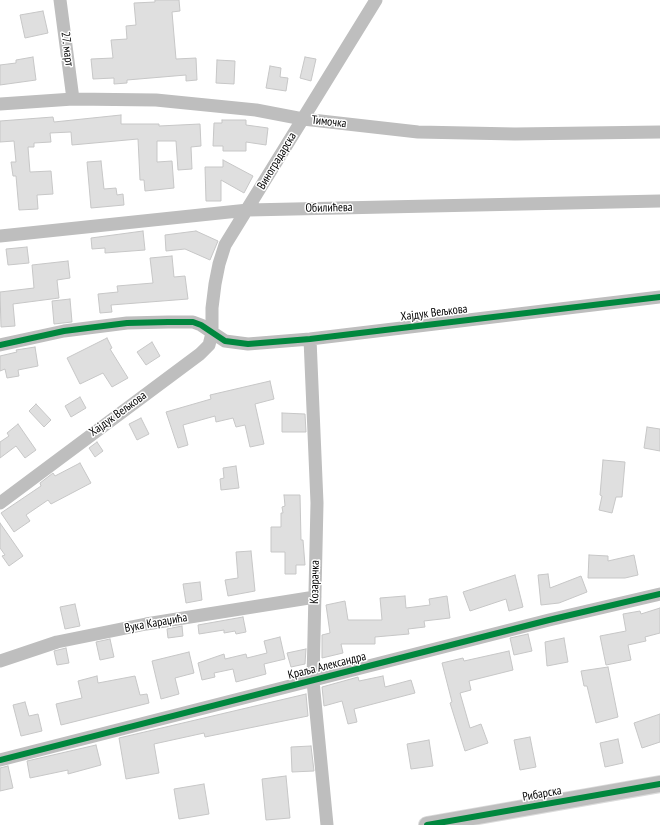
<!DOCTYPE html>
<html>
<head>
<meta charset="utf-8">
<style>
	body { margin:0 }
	canvas { display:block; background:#fff }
</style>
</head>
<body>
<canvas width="660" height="825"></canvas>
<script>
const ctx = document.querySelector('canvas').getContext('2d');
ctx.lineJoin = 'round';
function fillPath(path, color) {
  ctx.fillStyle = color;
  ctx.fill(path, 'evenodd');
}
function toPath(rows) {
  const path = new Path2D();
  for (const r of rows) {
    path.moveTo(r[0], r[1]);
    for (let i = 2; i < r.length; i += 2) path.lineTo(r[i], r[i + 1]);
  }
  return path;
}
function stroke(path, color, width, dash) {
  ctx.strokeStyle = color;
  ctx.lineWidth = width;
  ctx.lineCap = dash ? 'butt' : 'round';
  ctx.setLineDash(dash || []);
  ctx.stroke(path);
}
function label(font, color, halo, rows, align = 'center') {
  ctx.font = font + ' "PT Sans Narrow",sans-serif';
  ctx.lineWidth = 3;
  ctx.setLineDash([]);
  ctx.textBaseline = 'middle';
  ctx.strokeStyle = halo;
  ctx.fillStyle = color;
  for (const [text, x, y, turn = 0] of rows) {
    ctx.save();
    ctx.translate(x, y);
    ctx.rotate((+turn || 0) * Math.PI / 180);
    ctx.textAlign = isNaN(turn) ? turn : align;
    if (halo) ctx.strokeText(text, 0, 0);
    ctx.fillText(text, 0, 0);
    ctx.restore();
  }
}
const building = toPath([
	[155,0,179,0,180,11,172,12,176,59,196,58,197,80,186,81,186,75,127,80,127,83,114,84,114,78,93,79,91,59,113,58,111,40,127,39,126,26,136,25,134,3,155,2,155,0],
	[43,11,48,33,25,38,20,15,43,11],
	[33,57,36,80,0,85,0,65,16,63,16,60,33,57],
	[305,57,316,59,311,81,300,78,305,57],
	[217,60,235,61,234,84,216,83,217,60],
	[270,66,281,68,280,77,288,78,286,91,266,88,270,66],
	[121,115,121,124,159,124,159,126,200,124,201,146,191,147,192,169,178,170,176,141,157,141,157,162,172,161,174,188,145,191,144,180,140,180,138,139,72,145,71,132,50,133,51,142,34,143,34,147,28,147,30,172,51,171,53,194,37,195,38,209,19,210,16,176,13,176,11,162,16,162,14,141,0,142,0,121,53,117,54,122,121,115],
	[222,120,246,120,246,125,268,128,266,145,246,142,246,151,223,151,223,146,213,146,214,123,222,123,222,120],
	[223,160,253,176,244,193,221,180,221,201,206,201,205,167,223,167,223,160],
	[101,161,104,189,116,188,117,195,123,194,124,205,91,208,87,162,101,161],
	[143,231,145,250,105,253,105,248,92,249,91,238,143,231],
	[196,231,218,241,210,260,185,249,166,251,165,235,196,231],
	[27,247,29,263,8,265,6,249,27,247],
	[172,256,174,277,185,276,188,299,111,305,112,312,100,313,98,294,118,292,117,286,153,283,150,258,172,256],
	[68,261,70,278,57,280,59,298,13,304,15,326,1,327,0,292,34,288,32,265,68,261],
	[70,299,72,322,54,324,52,301,70,299],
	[107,338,112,348,110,349,128,378,112,387,103,373,80,384,67,358,107,338],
	[152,342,160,356,146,365,137,352,152,342],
	[35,347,38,366,18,370,19,376,7,378,5,369,0,371,0,356,17,352,16,350,35,347],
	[270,381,274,399,255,404,264,444,250,447,245,425,236,427,233,418,216,422,215,416,183,425,188,445,178,448,166,412,211,399,210,395,270,381],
	[80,397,86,408,71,417,65,406,80,397],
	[36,404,51,420,44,427,29,411,36,404],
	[282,413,305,414,306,432,282,432,282,413],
	[141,418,149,434,137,440,129,424,141,418],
	[18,424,36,450,25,458,16,446,0,458,0,442,9,436,7,433,18,424],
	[647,427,660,429,660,451,644,448,647,427],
	[97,442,103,451,95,457,89,448,97,442],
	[603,460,625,462,622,497,616,497,612,513,599,510,602,496,600,495,603,460],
	[80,463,91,483,51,504,48,500,26,515,30,521,14,532,1,513,41,486,40,483,53,473,55,476,80,463],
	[236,466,239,488,221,490,220,479,224,478,223,468,236,466],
	[284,495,300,495,301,540,303,540,305,565,296,565,296,574,285,574,285,552,271,552,271,527,281,527,281,513,283,513,282,507,285,506,284,495],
	[0,523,23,556,9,566,2,556,5,555,0,548,0,523],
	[251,551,255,591,228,596,225,580,238,578,236,552,251,551],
	[589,555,608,556,608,561,634,555,638,575,625,578,588,578,589,555],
	[548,574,550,588,581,576,587,592,559,603,541,605,538,575,548,574],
	[515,575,523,607,509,611,506,599,470,611,463,592,515,575],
	[200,582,202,600,186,603,183,584,200,582],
	[405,596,406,608,430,605,429,599,447,596,450,618,424,621,425,627,408,629,409,634,375,637,375,644,341,644,343,653,322,658,322,635,330,633,326,605,345,601,348,620,382,620,380,598,405,596],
	[75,604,80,626,65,629,60,607,75,604],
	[660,608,660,633,645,637,646,641,628,645,631,660,606,665,600,636,626,631,623,614,640,611,641,614,660,608],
	[243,617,246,632,236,634,235,631,224,633,224,630,199,634,198,625,243,617],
	[182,626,183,636,168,638,167,629,182,626],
	[528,634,532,651,514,655,510,638,528,634],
	[280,637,285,659,264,664,266,674,236,682,233,669,214,673,215,677,202,680,198,663,224,654,225,659,246,654,247,658,267,653,264,641,280,637],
	[564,638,568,662,547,666,545,642,564,638],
	[110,639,114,657,100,660,96,642,110,639],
	[66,648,69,663,57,665,54,651,66,648],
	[306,649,305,664,291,667,287,653,306,649],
	[509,651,513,670,469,681,471,690,460,693,470,728,481,724,488,743,465,751,450,703,452,702,442,663,463,658,464,661,509,651],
	[189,652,194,673,175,678,179,694,161,699,152,661,189,652],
	[608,667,618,717,596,723,587,686,584,686,581,671,608,667],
	[97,676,98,683,135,676,140,695,147,694,149,703,61,725,56,704,82,698,78,681,97,676],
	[383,676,385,687,411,680,415,693,354,709,357,722,348,724,342,701,324,706,322,687,358,677,359,681,383,676],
	[306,694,308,716,205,737,204,733,154,744,159,773,126,779,119,738,306,694],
	[25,702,29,716,38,714,42,731,21,736,13,705,25,702],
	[660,714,660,742,642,748,634,723,660,714],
	[530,737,536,767,520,770,514,740,530,737],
	[618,739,623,763,605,767,600,743,618,739],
	[429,740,433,766,411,769,407,744,429,740],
	[96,745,101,765,68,774,68,770,30,778,27,761,96,745],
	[311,746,314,771,292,772,291,747,311,746],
	[8,766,13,788,0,791,0,768,8,766],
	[286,776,290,818,266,820,262,779,286,776],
	[204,784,209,814,179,819,174,789,204,784]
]);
const minor = toPath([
	[60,0,73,99],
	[0,104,73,99,156,100,256,110,303,119,418,132,515,134,660,132],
	[0,236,248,210,660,201],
	[310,339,317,503,313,681,327,825],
	[0,345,64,331,127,323,168,322,193,322,201,325,225,341,248,344,310,339,660,297],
	[0,503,200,354,209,345,212,333,212,308,215,284,219,264,225,245,376,0],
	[0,661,57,642,146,624,315,597],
	[0,760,549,620,660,594]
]);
const major = toPath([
	[427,825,660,784]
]);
const cycleway = toPath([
	[0,345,64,331,127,323,168,322,193,322,201,325,225,341,248,344,310,339,660,297],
	[0,760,549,620,660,594],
	[427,825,660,784]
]);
const streetNames = [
	["27. март",67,49,83],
	["Тимочка",329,122,6],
	["Виноградарска",277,161,-59],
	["Обилићева",329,208,-1],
	["Хајдук Вељкова",434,313,-7],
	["Хајдук Вељкова",118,414,-36],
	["Козарачка",315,582,-89],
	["Вука Караџића",156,623,-10],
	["Краља Александра",327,666,-14],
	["Рибарска",542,794,-10]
];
fillPath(building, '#dfdfdf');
stroke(building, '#c7c7c7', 1);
stroke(major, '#dbdbdb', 18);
stroke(minor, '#bebebe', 13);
stroke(major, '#bebebe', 16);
stroke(cycleway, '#00873e', 6);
label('12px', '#000', '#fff', streetNames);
</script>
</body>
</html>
